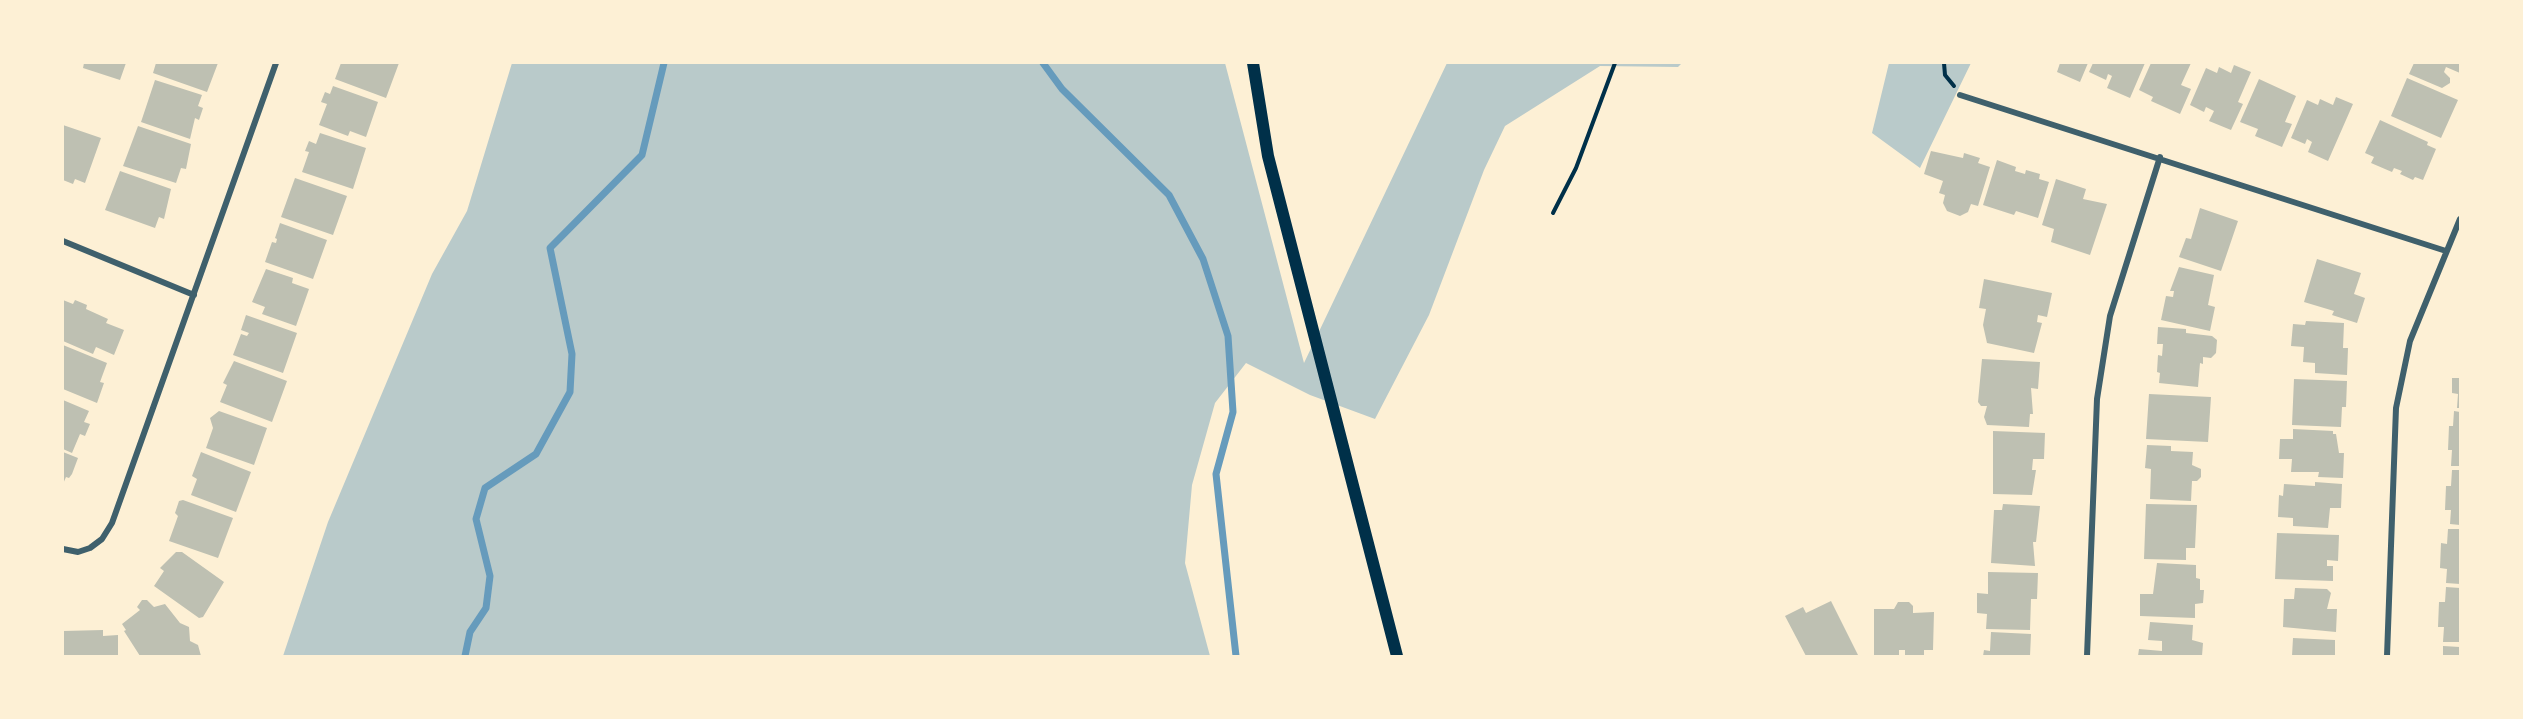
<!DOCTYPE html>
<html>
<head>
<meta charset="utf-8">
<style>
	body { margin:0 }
	#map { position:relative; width:2523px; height:719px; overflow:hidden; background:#fdf0d5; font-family:"Public Sans",sans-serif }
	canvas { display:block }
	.frame { position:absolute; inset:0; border:64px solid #fdf0d5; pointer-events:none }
</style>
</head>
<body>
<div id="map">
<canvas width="2523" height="719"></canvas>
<div class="frame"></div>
</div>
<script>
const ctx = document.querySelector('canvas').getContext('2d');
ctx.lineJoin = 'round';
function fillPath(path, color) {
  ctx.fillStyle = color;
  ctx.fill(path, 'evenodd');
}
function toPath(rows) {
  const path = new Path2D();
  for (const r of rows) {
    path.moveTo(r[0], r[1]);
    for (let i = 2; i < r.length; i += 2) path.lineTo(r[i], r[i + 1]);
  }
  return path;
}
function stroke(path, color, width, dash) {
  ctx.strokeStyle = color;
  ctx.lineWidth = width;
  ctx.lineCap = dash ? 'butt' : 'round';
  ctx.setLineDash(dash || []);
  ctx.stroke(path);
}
const green = toPath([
	[512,63,1225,63,1304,363,1447,63,1682,63,1678,67,1600,66,1505,126,1484,170,1429,315,1375,419,1310,395,1246,363,1215,403,1192,485,1185,563,1210,656,283,656,328,522,432,274,467,211],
	[1889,63,1971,63,1920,168,1872,133]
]);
const stream = toPath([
	[1043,63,1062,89,1169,195,1203,259,1228,336,1233,412,1216,474,1236,656],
	[465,656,470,632,486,608,490,576,476,519,485,488,536,454,570,392,572,354,550,248,642,155,664,63]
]);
const building = toPath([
	[84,63,126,63,120,80,83,68],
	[156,63,218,63,207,92,153,73],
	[341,63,399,63,386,98,335,79],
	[2060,63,2088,63,2080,82,2057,72],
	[2093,63,2145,63,2130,98,2107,88,2112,76,2108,74,2106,80,2089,72],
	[2151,63,2191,63,2181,85,2191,89,2180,114,2151,101,2153,97,2139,90],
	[2414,63,2460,63,2460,73,2446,67,2444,72,2450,78,2450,83,2442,88,2409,74],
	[2234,65,2251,72,2238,102,2243,104,2231,130,2209,121,2214,111,2206,107,2204,112,2190,105,2206,68,2217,73,2219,67,2231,73],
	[2407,78,2458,100,2441,138,2391,116],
	[2259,79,2296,96,2285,122,2292,124,2282,147,2255,136,2258,129,2240,122],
	[155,80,202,95,198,106,203,108,199,120,195,118,190,139,141,122],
	[333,86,378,102,366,137,350,131,348,136,319,125,327,104,321,102,325,92,330,94],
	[2336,97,2353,104,2328,161,2308,152,2312,142,2307,139,2305,144,2291,138,2307,100,2318,105,2320,99,2333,105],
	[2380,120,2428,142,2427,145,2436,149,2423,180,2415,177,2413,180,2400,174,2402,171,2394,168,2392,172,2371,163,2374,157,2365,153],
	[63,125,101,138,85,183,75,179,73,184,63,180],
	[138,126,191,144,186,169,181,168,176,183,123,166],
	[320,133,366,148,353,189,302,172,309,152,305,151,309,141,316,144],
	[1931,151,1963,158,1964,153,1980,158,1978,163,1990,167,1978,206,1971,204,1968,212,1960,216,1947,211,1943,203,1945,195,1939,193,1943,181,1924,174],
	[1997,160,2016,167,2015,171,2025,174,2026,170,2040,174,2039,179,2049,182,2038,218,2016,211,2014,215,1983,205],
	[120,171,171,189,164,219,159,217,155,228,105,210],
	[295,178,347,196,333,235,281,217],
	[2056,179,2086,189,2083,199,2107,204,2090,255,2051,242,2054,229,2042,225],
	[2200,208,2238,221,2221,271,2179,257,2186,238,2191,239],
	[280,223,327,240,313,279,265,262,272,242,276,243,277,239,275,238],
	[2317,259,2361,273,2354,294,2365,298,2357,323,2332,315,2334,311,2304,302],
	[2179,267,2214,275,2208,305,2215,307,2210,331,2161,320,2166,296,2173,297,2174,291,2170,291],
	[266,269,293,278,292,283,309,289,296,326,262,314,265,307,252,302],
	[1984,279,2052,293,2047,317,2038,315,2037,322,2042,323,2034,353,1987,343,1983,325,1986,309,1979,308],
	[63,300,73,304,75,300,87,305,86,309,108,319,106,323,124,330,114,355,96,347,93,354,63,341],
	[246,315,297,333,283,373,233,355,241,334,247,336,249,333,241,330],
	[2306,321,2344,323,2343,348,2348,348,2347,375,2315,373,2315,363,2303,362,2304,347,2291,346,2293,324,2305,325],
	[2158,327,2186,329,2186,333,2212,336,2217,340,2216,353,2211,358,2203,357,2203,364,2200,363,2198,387,2159,383,2160,373,2157,372,2158,355,2162,356,2163,344,2157,344],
	[63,345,107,363,100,382,104,383,97,403,63,389],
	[1982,359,2040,362,2038,389,2031,388,2033,414,2030,414,2029,427,1987,425,1984,417,1987,406,1981,406,1978,402],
	[234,361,287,381,272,422,220,402,227,385,223,383],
	[2452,378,2460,378,2460,408,2457,408,2458,394,2452,393],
	[2294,379,2347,381,2346,407,2342,407,2341,427,2292,425],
	[2149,394,2211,397,2208,442,2146,439],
	[63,400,89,411,84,422,90,424,85,436,80,434,72,453,63,449],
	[219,411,267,428,254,465,206,448,213,428,210,418],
	[2454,411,2460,412,2460,466,2451,466,2452,450,2448,450,2449,426,2453,426],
	[2293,429,2333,431,2333,434,2336,434,2339,453,2344,453,2343,478,2318,477,2319,472,2291,472,2292,459,2279,459,2280,439,2293,439],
	[1993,431,2045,433,2044,459,2033,459,2032,470,2036,470,2032,495,1993,494],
	[2147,445,2171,446,2171,451,2193,452,2192,465,2201,469,2201,477,2197,481,2192,481,2191,501,2150,499,2151,469,2145,468],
	[63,452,78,458,72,474,69,478,66,477,63,484],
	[201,452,251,472,236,512,191,495,197,479,192,476],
	[2452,470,2460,470,2460,525,2450,524,2451,510,2445,510,2446,486,2451,486],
	[2315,482,2342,484,2341,508,2330,508,2328,528,2293,526,2293,518,2278,517,2279,495,2283,496,2284,484,2315,486],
	[183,500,233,518,218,558,169,541,178,516,175,513,179,501],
	[2003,504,2040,506,2036,542,2033,542,2035,566,1991,563,1994,510,2002,510],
	[2146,504,2197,505,2195,548,2186,548,2186,560,2144,559],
	[2448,529,2460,529,2460,584,2446,583,2447,569,2440,568,2441,543,2447,544],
	[2277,533,2339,535,2338,561,2327,560,2327,566,2333,566,2333,581,2275,579],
	[176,552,182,552,224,582,203,617,199,618,154,586,164,571,160,568],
	[2157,563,2196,565,2196,578,2200,579,2200,590,2204,590,2203,603,2195,604,2195,618,2140,616,2140,594,2153,594],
	[1988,572,2038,573,2037,599,2031,599,2030,630,1986,629,1987,614,1977,613,1977,593,1988,594],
	[2446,587,2460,588,2460,642,2443,642,2444,627,2438,627,2439,602,2445,602],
	[2295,588,2327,589,2331,593,2327,609,2337,609,2336,632,2283,627,2284,599,2294,599],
	[142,600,147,600,154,607,165,604,180,623,189,627,190,641,198,645,201,656,140,656,124,631,126,630,122,624,140,610,137,607],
	[1831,601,1858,655,1857,656,1806,656,1785,616,1803,607,1806,613],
	[1898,602,1909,602,1913,606,1913,613,1934,612,1933,650,1924,650,1924,655,1905,655,1905,650,1899,650,1899,656,1874,656,1874,609,1894,609],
	[2150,622,2193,625,2192,640,2203,643,2202,656,2138,656,2139,649,2162,651,2162,641,2148,640],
	[103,630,103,636,118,635,118,656,64,656,63,631],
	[1991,632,2031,634,2030,656,1983,656,1984,650,1990,651],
	[2293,638,2335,640,2335,656,2292,656],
	[2443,646,2460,647,2460,656,2443,656]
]);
const path = toPath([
	[1944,63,1945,75,1954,86],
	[1553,213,1576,168,1615,63]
]);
const minor = toPath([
	[1960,95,2446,251],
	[63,241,194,295],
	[63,549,78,552,90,548,102,539,112,523,276,63],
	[2087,656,2097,399,2110,316,2160,157],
	[2387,656,2396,408,2410,341,2460,219]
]);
const secondary = toPath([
	[1253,63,1268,156,1397,656]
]);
fillPath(green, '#b9caca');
stroke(stream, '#669bbc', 7);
fillPath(building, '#bec0b2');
stroke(path, '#003049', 4);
stroke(minor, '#3f606c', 6);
stroke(secondary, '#003049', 12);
</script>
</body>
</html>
